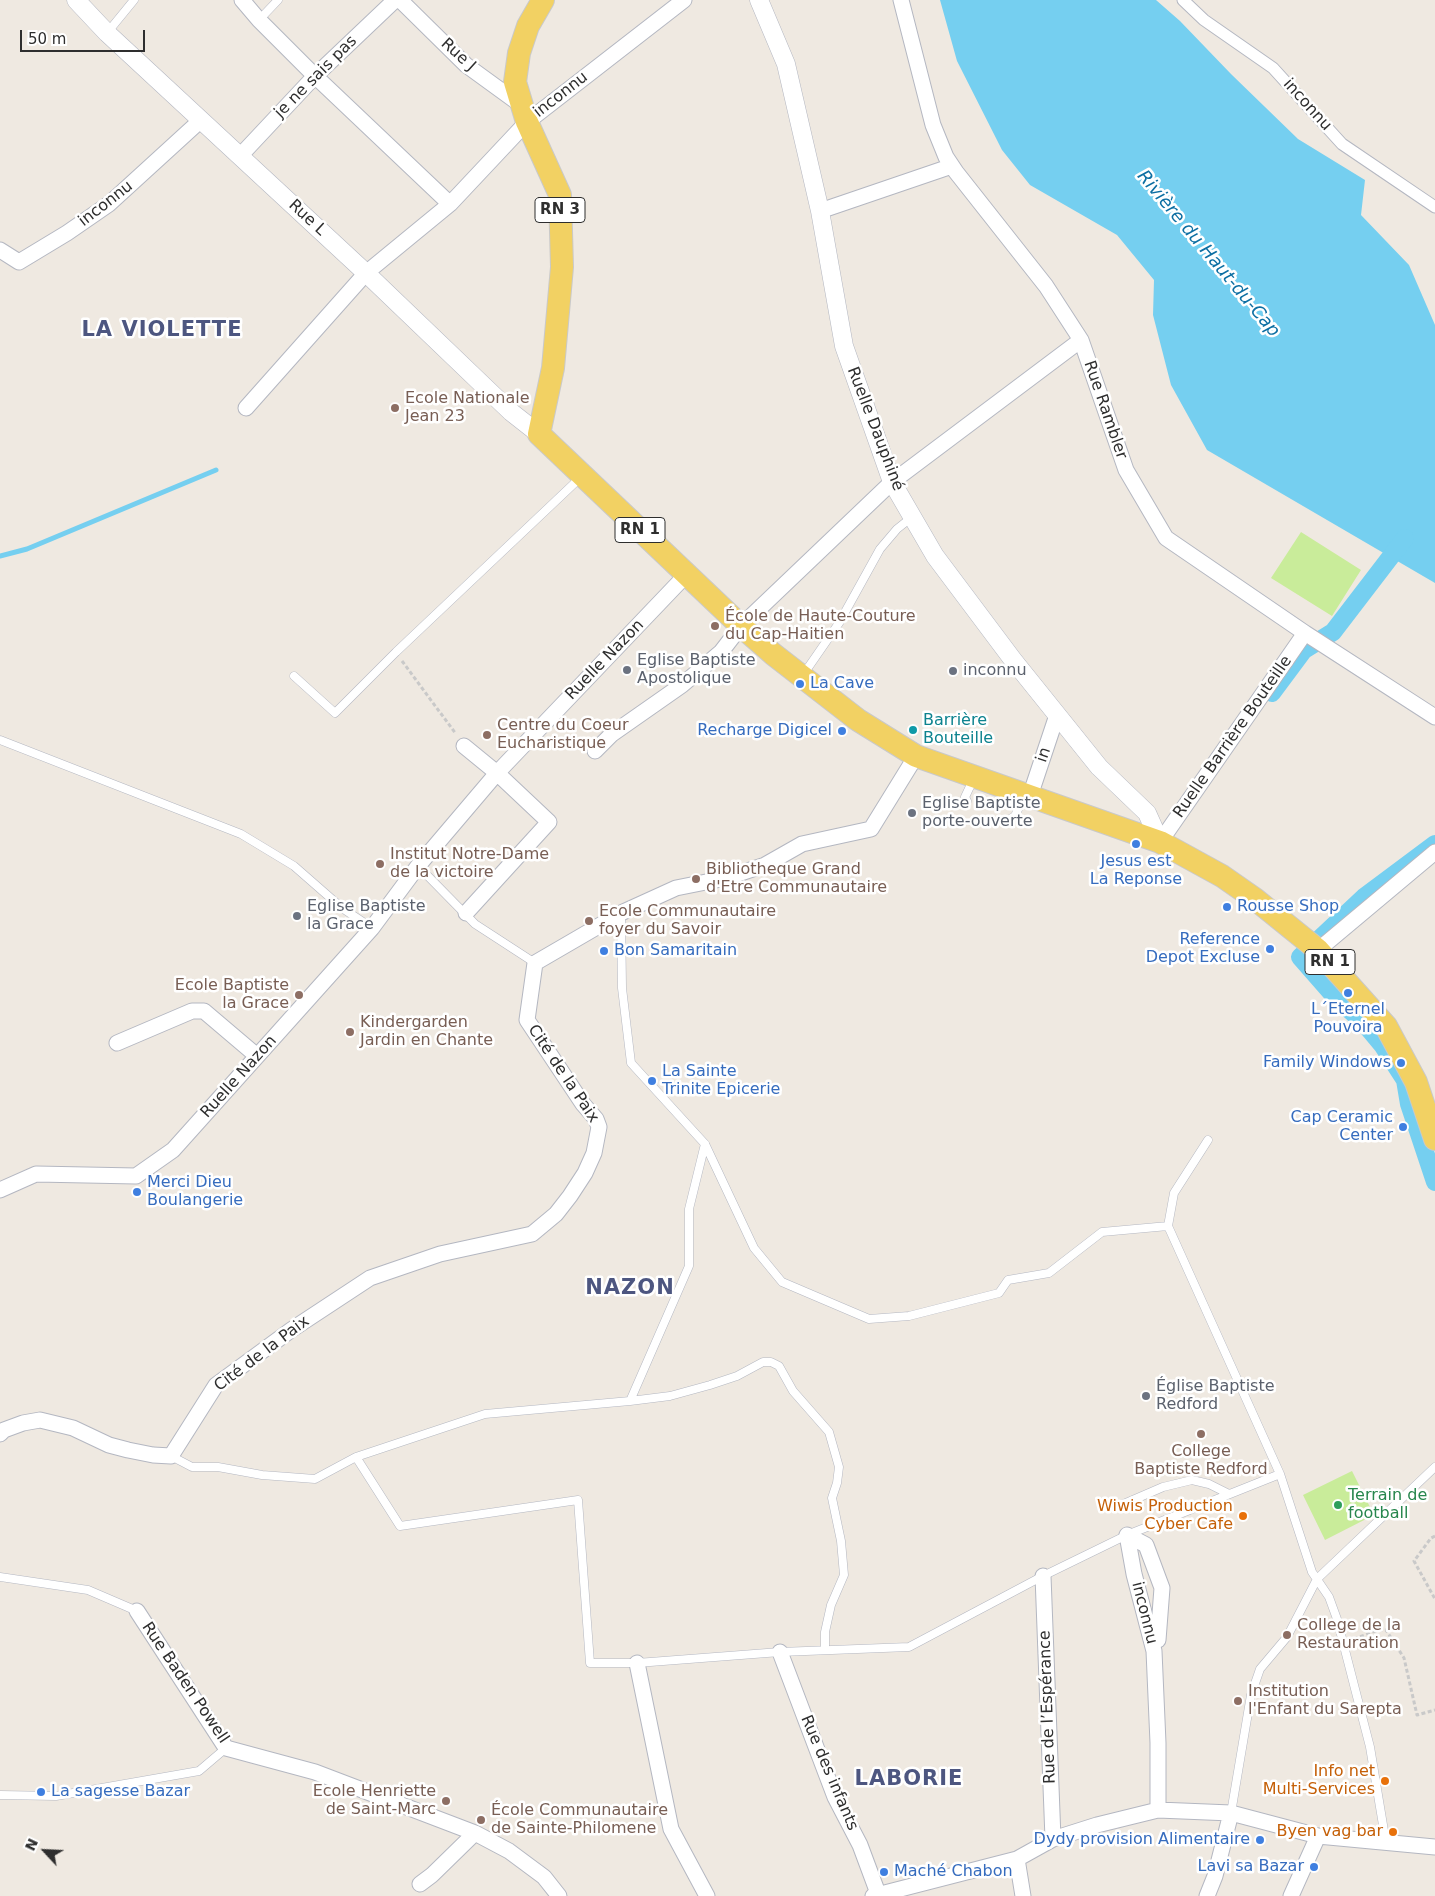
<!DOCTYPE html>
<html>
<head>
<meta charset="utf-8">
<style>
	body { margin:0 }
	#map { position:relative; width:1435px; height:1896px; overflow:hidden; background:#efe9e1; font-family:"DejaVu Sans",sans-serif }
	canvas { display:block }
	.north { position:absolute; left:20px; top:1826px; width:50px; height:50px; -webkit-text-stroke:4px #fff; paint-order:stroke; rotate:295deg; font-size:14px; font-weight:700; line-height:20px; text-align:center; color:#2e2e2e }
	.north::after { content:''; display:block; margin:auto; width:18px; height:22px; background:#2e2e2e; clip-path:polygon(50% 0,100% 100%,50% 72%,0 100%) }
	.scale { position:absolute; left:20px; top:30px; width:125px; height:22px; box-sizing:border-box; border:2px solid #2e2e2e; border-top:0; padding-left:6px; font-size:15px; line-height:18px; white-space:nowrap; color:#2e2e2e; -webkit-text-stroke:4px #fff; paint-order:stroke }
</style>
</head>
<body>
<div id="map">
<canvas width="1435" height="1896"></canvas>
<div class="north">N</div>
<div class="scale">50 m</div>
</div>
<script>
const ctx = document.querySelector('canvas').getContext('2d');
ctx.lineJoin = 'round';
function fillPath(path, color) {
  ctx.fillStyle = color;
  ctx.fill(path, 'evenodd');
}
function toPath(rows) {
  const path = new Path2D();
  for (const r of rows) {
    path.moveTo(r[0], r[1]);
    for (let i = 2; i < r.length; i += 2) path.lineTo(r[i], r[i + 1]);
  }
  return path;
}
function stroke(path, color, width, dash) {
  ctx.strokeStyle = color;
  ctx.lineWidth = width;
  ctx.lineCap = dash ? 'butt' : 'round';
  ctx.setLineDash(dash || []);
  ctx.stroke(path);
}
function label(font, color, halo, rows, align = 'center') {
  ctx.font = font + ' "DejaVu Sans",sans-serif';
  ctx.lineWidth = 5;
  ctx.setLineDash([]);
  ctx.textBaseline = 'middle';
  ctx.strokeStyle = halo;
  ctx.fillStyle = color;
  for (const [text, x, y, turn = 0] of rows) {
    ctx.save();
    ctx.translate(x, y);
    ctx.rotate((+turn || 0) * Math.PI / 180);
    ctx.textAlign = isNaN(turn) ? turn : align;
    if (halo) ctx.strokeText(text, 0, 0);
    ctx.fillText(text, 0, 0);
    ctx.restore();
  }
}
const pitch = toPath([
	[1301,532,1361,570,1332,616,1271,578],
	[1352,1471,1374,1515,1325,1540,1303,1495]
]);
const water = toPath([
	[940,0,1156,0,1180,21,1231,74,1298,139,1365,180,1361,215,1409,265,1435,325,1435,583,1207,450,1171,385,1153,315,1154,280,1117,235,1030,185,1002,150,957,61]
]);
const stream = toPath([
	[0,556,27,549,216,470]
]);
const canal = toPath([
	[1272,693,1304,650,1333,632,1405,538],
	[1435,844,1364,897,1300,957,1335,997,1363,1022,1383,1046,1405,1080,1409,1104,1435,1182]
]);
const path = toPath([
	[402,661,456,734],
	[1435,1536,1431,1538,1414,1561,1435,1599],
	[1354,1639,1378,1630,1386,1630,1404,1658,1417,1715,1435,1710]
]);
const service = toPath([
	[259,20,278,0],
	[107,33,134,0],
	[803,675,839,623,880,549,897,529,912,517],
	[294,676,335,713,396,652,581,477],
	[0,740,241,834,294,866,342,908,372,928],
	[967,801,965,797,974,778],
	[1010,819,1015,816,1024,796],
	[418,866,475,924,535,963],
	[621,913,622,988,631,1063,705,1144,754,1248,782,1282,869,1319,909,1316,999,1293,1008,1280,1049,1273,1102,1232,1168,1226,1174,1193,1208,1140],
	[1168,1226,1280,1474,1312,1572,1329,1597,1337,1619,1370,1747,1386,1843],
	[630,1401,670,1396,710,1385,737,1376,763,1362,771,1362,779,1366,793,1391,829,1432,839,1467,837,1483,832,1498,841,1541,844,1575,831,1605,825,1632,825,1650],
	[171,1456,192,1467,218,1467,262,1475,315,1479,356,1457,485,1414,630,1401,689,1266,689,1209,705,1144],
	[356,1457,400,1526,578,1500,590,1663,637,1663,780,1652,909,1647,1043,1576,1127,1535,1280,1474],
	[1119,1506,1163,1487,1192,1480,1209,1484,1229,1494],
	[0,1577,88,1590,137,1611],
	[0,1795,56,1796,199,1771,226,1748],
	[1231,1813,1251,1695,1260,1669,1287,1637,1317,1579,1435,1467]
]);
const pedestrian = toPath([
	[1183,0,1204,20,1273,68,1342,144,1435,207]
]);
const minor = toPath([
	[242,0,259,20,315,76,450,204],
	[400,0,466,65,521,105],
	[901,0,933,125,946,157,956,172,1046,286,1081,340,1126,470,1166,538,1305,633,1435,717],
	[240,156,315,76,395,0],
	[820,211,952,166],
	[0,250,19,262,67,233,109,204,201,120],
	[246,408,366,273,450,204,527,122,684,0],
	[464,746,497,773,549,822,466,913],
	[595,751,612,734,682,685,721,652,741,626,892,482,1081,340],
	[1030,796,1057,715],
	[1160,842,1305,633],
	[1318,950,1435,852],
	[117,1043,192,1011,204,1011,257,1056],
	[0,1190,36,1174,136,1176,173,1150,372,928,418,866,497,773,687,574],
	[0,1434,4,1430,23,1423,40,1420,73,1428,109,1445,128,1450,153,1455,171,1456,216,1385,291,1330,370,1278,440,1254,532,1234,556,1214,570,1196,585,1173,594,1153,599,1127,596,1119,583,1104,527,1020,535,963,621,913,676,888,726,878,765,865,802,844,871,829,916,756],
	[1043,1576,1053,1839],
	[137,1611,226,1748,315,1772,475,1833,509,1851,544,1877,559,1896],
	[780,1652,835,1797,860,1845,879,1896],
	[637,1663,671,1829,707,1896],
	[1158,1810,1158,1743,1154,1651,1134,1574,1127,1535,1146,1545,1162,1588,1158,1640],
	[1017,1859,1023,1896],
	[420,1884,432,1875,475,1833],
	[873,1896,1017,1859,1053,1839,1097,1825,1158,1810,1231,1813,1318,1836,1435,1847],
	[1207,1896,1215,1876,1231,1813],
	[1291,1896,1318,1836]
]);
const tertiary = toPath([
	[76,0,107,33,366,273,511,412,539,434],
	[759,0,786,64,820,211,844,346,892,482,935,556,1013,660,1099,767,1147,813,1160,842]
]);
const primary = toPath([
	[543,0,528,26,519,53,515,82,527,122,560,195,562,267,553,368,539,434,741,626,773,654,858,720,916,756,1160,842,1222,876,1255,899,1318,950,1386,1026,1416,1082,1435,1139]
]);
const markers = [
	[395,408,5,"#8d6e63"],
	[715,626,5,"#8d6e63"],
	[627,670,5,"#6b7280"],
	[953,671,5,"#6b7280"],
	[800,684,5,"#3f7fe0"],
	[913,730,5,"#0f9aa8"],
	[842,731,5,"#3f7fe0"],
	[487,735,5,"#8d6e63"],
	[912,813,5,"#6b7280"],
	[1136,844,5,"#3f7fe0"],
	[380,864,5,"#8d6e63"],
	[696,879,5,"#8d6e63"],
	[1227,907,5,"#3f7fe0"],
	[297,916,5,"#6b7280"],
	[589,921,5,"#8d6e63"],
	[1270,949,5,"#3f7fe0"],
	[604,951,5,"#3f7fe0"],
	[1348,993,5,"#3f7fe0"],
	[299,995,5,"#8d6e63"],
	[350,1032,5,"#8d6e63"],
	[1401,1063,5,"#3f7fe0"],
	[652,1081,5,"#3f7fe0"],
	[1403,1127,5,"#3f7fe0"],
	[137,1192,5,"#3f7fe0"],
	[1146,1396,5,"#6b7280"],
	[1201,1434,5,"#8d6e63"],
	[1338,1505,5,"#2e9e5b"],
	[1243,1516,5,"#e8710a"],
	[1287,1635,5,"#8d6e63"],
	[1238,1701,5,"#8d6e63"],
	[1385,1781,5,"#e8710a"],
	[41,1792,5,"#3f7fe0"],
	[446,1801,5,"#8d6e63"],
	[481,1820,5,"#8d6e63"],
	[1393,1832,5,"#e8710a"],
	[1260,1840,5,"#3f7fe0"],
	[1314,1867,5,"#3f7fe0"],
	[884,1872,5,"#3f7fe0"]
];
const shields = [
	[560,210,50],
	[640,530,50],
	[1330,962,50]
];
const shieldNames = [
	["RN 3",560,210],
	["RN 1",640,530],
	["RN 1",1330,962]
];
const streetNames = [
	["Rue J",458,55,42],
	["je ne sais pas",316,77,-45],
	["inconnu",561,95,-38],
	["inconnu",1307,105,48],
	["inconnu",106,204,-38],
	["Rue L",307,218,43],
	["Rue Rambler",1105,410,71],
	["Ruelle Dauphiné",875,429,69],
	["Ruelle Nazon",605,660,-46],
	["Ruelle Barrière Bouteille",1233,737,-55],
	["in",1044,755,-71],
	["Cité de la Paix",563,1074,56],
	["Ruelle Nazon",239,1077,-48],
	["Cité de la Paix",262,1354,-37],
	["inconnu",1144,1613,76],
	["Rue Baden Powell",185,1683,56],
	["Rue de l’Espérance",1048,1707,-92],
	["Rue des infants",829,1773,67]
];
const educationNames = [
	["Ecole Nationale",405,399],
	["Jean 23",405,417],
	["École de Haute-Couture",725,617],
	["du Cap-Haitien",725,635],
	["Centre du Coeur",497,726],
	["Eucharistique",497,744],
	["Institut Notre-Dame",390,855],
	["de la victoire",390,873],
	["Bibliotheque Grand",706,870],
	["d'Etre Communautaire",706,888],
	["Ecole Communautaire",599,912],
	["foyer du Savoir",599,930],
	["Ecole Baptiste",289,986,"right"],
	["la Grace",289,1004,"right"],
	["Kindergarden",360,1023],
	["Jardin en Chante",360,1041],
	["College",1201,1452,"center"],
	["Baptiste Redford",1201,1470,"center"],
	["College de la",1297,1626],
	["Restauration",1297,1644],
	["Institution",1248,1692],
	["l'Enfant du Sarepta",1248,1710],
	["Ecole Henriette",436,1792,"right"],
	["de Saint-Marc",436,1810,"right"],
	["École Communautaire",491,1811],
	["de Sainte-Philomene",491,1829]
];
const worshipNames = [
	["Eglise Baptiste",637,661],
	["Apostolique",637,679],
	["inconnu",963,671],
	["Eglise Baptiste",922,804],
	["porte-ouverte",922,822],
	["Eglise Baptiste",307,907],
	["la Grace",307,925],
	["Église Baptiste",1156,1387],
	["Redford",1156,1405]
];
const shopNames = [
	["La Cave",810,684],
	["Recharge Digicel",832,731,"right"],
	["Jesus est",1136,862,"center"],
	["La Reponse",1136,880,"center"],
	["Rousse Shop",1237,907],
	["Reference",1260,940,"right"],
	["Depot Excluse",1260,958,"right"],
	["Bon Samaritain",614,951],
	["L´Eternel",1348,1010,"center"],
	["Pouvoira",1348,1028,"center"],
	["Family Windows",1391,1063,"right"],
	["La Sainte",662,1072],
	["Trinite Epicerie",662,1090],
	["Cap Ceramic",1393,1118,"right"],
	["Center",1393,1136,"right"],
	["Merci Dieu",147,1183],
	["Boulangerie",147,1201],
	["La sagesse Bazar",51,1792],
	["Dydy provision Alimentaire",1250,1840,"right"],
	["Lavi sa Bazar",1304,1867,"right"],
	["Maché Chabon",894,1872]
];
const cultureNames = [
	["Barrière",923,721],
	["Bouteille",923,739]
];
const leisureNames = [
	["Terrain de",1348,1496],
	["football",1348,1514]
];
const foodNames = [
	["Wiwis Production",1233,1507],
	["Cyber Cafe",1233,1525],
	["Info net",1375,1772],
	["Multi-Services",1375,1790],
	["Byen vag bar",1383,1832]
];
const waterNames = [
	["Rivière du Haut-du-Cap",1208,254,50]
];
const districtNames = [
	["LA VIOLETTE",162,331],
	["NAZON",630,1289],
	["LABORIE",909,1780]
];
fillPath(pitch, '#c9ec9a');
fillPath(water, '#75cff0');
stroke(stream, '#75cff0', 5);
stroke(canal, '#75cff0', 18);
stroke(service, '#b4b7c1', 9);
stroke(pedestrian, '#b4b7c1', 13);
stroke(minor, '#b4b7c1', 17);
stroke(tertiary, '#b4b7c1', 19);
stroke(primary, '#c9c9c9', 24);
stroke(path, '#c9c9c9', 3, [4, 2.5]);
stroke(service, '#fff', 8);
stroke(pedestrian, '#fff', 11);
stroke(minor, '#fff', 15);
stroke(tertiary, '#fff', 18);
stroke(primary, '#f2d163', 22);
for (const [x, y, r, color] of markers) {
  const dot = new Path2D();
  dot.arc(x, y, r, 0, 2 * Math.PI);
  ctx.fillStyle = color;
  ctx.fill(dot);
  stroke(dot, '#fff', 2);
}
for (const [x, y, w] of shields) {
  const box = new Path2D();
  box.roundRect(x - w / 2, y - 12.5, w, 25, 4);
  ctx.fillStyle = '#fff';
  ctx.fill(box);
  stroke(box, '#2e2e2e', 1);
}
label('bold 15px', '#2e2e2e', null, shieldNames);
label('16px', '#2e2e2e', '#fff', streetNames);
label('16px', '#785e54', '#fff', educationNames, 'left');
label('16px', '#5b616d', '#fff', worshipNames, 'left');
label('16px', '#366cbe', '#fff', shopNames, 'left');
label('16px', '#0d838f', '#fff', cultureNames, 'left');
label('16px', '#27864d', '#fff', leisureNames, 'left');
label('16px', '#c56008', '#fff', foodNames, 'right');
label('italic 18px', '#0d6fa3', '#fff', waterNames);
ctx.letterSpacing = '1px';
label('bold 21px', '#4d5680', '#fff', districtNames);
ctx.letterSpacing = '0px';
</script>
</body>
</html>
